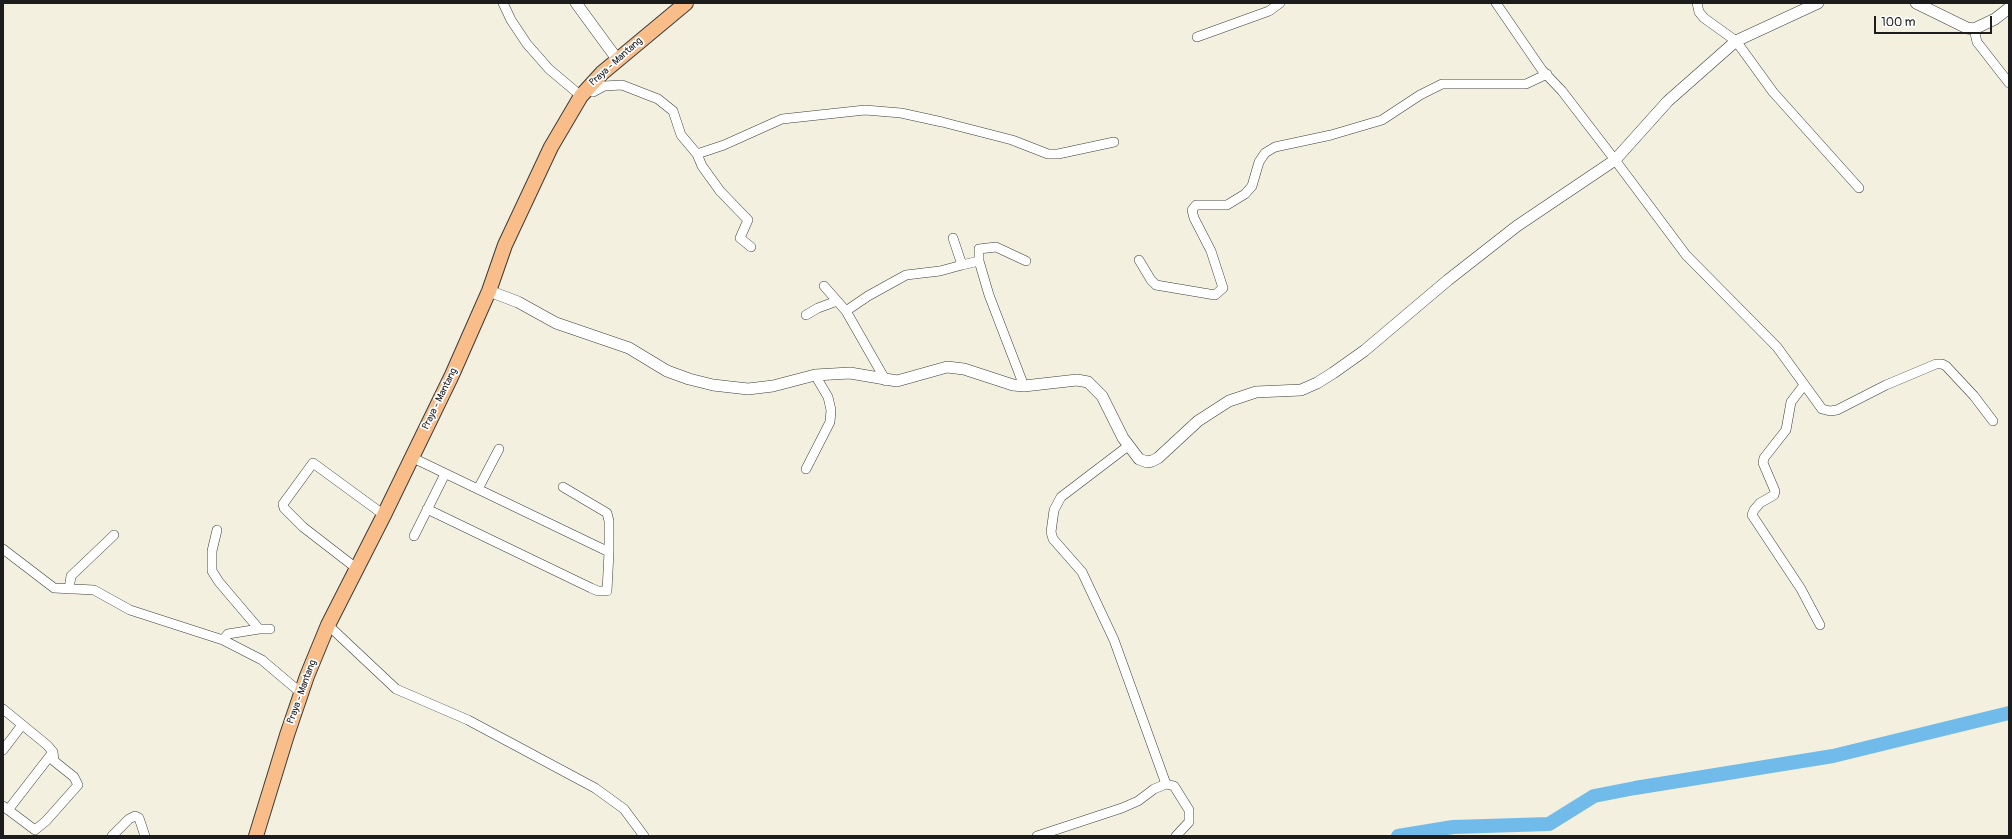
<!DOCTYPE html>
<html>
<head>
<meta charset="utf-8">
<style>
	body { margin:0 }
	#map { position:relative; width:2012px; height:839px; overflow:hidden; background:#f4f0df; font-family:Pangolin,sans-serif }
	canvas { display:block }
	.frame { position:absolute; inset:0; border:4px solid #1c1c1c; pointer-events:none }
	.scale { position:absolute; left:1874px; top:16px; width:118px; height:18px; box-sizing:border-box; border:2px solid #1c1c1c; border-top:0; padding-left:5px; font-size:12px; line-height:14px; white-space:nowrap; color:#1c1c1c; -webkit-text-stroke:3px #fff; paint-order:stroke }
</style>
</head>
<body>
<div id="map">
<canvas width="2012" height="839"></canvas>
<div class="frame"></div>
<div class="scale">100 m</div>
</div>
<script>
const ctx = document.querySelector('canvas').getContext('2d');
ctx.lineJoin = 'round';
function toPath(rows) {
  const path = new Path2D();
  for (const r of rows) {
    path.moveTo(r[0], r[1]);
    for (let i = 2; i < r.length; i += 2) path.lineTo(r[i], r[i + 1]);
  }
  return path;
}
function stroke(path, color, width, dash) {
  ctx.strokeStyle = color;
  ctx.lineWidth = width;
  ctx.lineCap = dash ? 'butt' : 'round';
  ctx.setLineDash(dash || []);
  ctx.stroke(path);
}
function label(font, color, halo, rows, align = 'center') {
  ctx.font = font + ' Pangolin,sans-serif';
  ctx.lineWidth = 3.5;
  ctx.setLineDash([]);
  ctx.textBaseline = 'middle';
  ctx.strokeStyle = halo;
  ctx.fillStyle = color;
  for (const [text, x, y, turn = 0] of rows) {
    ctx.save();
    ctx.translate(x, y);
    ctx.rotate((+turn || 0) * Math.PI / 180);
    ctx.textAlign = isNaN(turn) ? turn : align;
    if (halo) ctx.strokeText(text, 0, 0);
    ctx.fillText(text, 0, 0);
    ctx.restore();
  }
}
const river = toPath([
	[1398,836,1453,827,1549,824,1594,796,1635,788,1833,756,2009,713]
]);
const minor = toPath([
	[503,3,511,20,527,44,549,69,581,96],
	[1496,3,1542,70,1562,91,1615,160,1686,255,1777,347,1822,409,1830,411,1837,410,1886,385,1936,364,1942,364,1946,366,1974,396,1993,421],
	[1697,3,1699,12,1704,18,1736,41,1773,92,1859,188],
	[1974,29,1977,42,2009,83],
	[1197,37,1269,11,1280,3],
	[586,89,593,92,604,86,622,85,658,99,673,111,681,135,697,154,724,145,782,119,865,110,901,113,942,122,1012,140,1048,154,1058,154,1114,142],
	[697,154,702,166,720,191,748,220,740,238,751,247],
	[953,238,962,265,979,261,989,295,1024,386],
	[1139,260,1151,280,1156,285,1215,295,1223,288,1211,251,1194,218,1192,210,1196,205,1227,205,1245,194,1252,186,1259,162,1265,153,1275,147,1331,135,1382,120,1420,95,1442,84,1526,84,1547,74],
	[979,261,979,249,996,247,1026,261],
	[824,286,846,311,886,381],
	[846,311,868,296,906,275,940,271,962,265],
	[806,315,818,308,837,301],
	[1804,385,1791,402,1786,430,1764,458,1763,463,1775,491,1774,495,1760,503,1754,510,1752,515,1801,589,1820,625],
	[1128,446,1061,497,1054,510,1051,532,1053,539,1082,572,1114,640,1166,784,1174,786,1189,810,1189,822,1176,836],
	[411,457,609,552],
	[806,469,830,422,831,410,828,397,815,375],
	[478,489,499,449],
	[427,509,591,588,598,591,607,591,609,552,609,521,607,513,563,487],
	[217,530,212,551,212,571,219,582,259,629],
	[414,536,445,474],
	[3,549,54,588,94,590,130,610,223,640,262,660,301,693],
	[356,568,303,527,284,508,283,504,313,463,384,515],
	[69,589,71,576,114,535],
	[328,625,396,689,468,720,595,788,624,809,644,836],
	[223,640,228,634,259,629,270,629],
	[3,709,47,745,53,752,54,761,74,777,78,785,46,821,35,830,3,806],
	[3,750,22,725],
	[8,810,53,752],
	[112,836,129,819,135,816,139,818,145,836],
	[1037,836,1122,808,1138,801,1154,789,1166,784]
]);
const tertiary = toPath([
	[576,3,617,59],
	[1916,3,1967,28,1974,29,1995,19,2009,8],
	[489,291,518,302,556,323,629,348,667,371,689,379,713,385,748,389,773,386,815,375,850,373,897,381,947,367,964,369,1013,385,1024,386,1077,380,1088,382,1102,396,1123,438,1139,459,1147,462,1152,461,1158,458,1198,421,1229,401,1256,392,1301,390,1317,383,1333,373,1364,351,1448,280,1517,226,1615,160,1668,101,1736,41,1818,3]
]);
const primary = toPath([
	[256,836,287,735,307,676,328,625,384,515,452,375,489,291,505,245,551,147,581,96,602,73,686,3]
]);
const streetNames = [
	["Praya - Mantang",616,62,-42],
	["Praya - Mantang",440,399,-64],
	["Praya - Mantang",302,692,-70]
];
stroke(river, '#71bbea', 14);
stroke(minor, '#3c3c39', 10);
stroke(tertiary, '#3c3c39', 12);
stroke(primary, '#3c3c39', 16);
stroke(minor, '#fff', 9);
stroke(tertiary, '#fff', 11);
stroke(primary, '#f8bd89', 14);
label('10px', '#1c1c1c', '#fff', streetNames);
</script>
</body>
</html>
